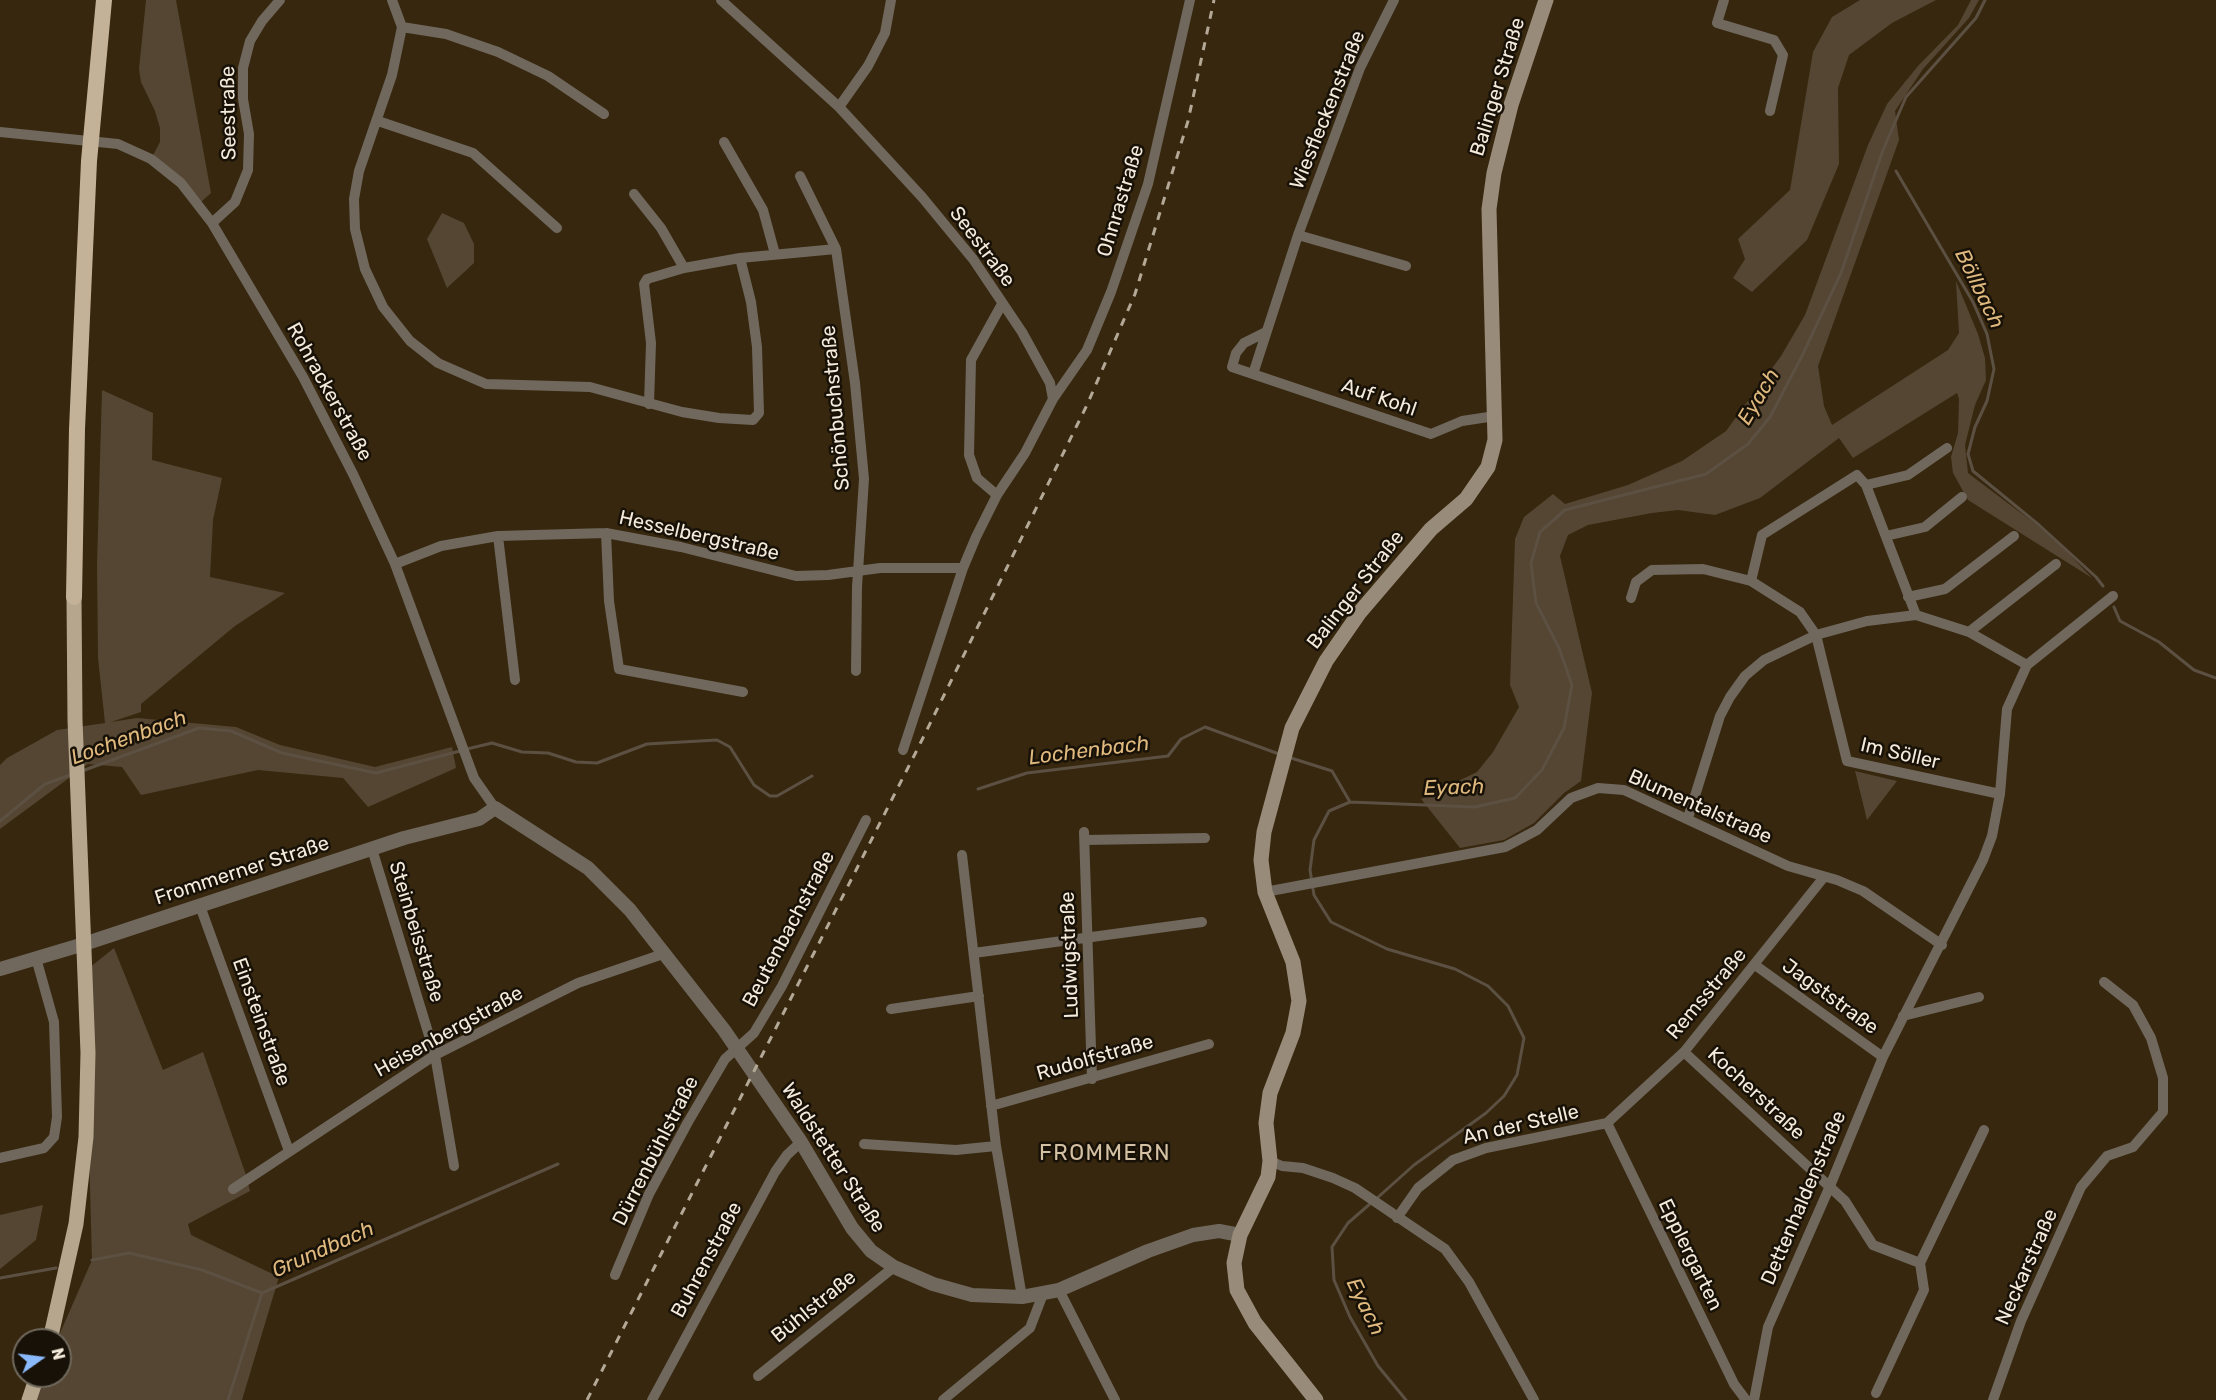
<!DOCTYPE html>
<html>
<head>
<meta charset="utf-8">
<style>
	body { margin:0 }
	#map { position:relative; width:2216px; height:1400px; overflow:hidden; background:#36270e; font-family:Rubik,sans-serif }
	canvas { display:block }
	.north { position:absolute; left:12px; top:1328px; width:60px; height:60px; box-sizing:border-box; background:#181107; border:2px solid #70685c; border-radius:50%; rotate:76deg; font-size:16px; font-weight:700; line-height:24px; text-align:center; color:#f5ebdc }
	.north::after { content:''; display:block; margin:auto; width:21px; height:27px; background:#8bbafc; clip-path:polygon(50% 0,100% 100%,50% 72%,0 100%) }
</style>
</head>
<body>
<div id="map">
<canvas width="2216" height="1400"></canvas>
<div class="north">N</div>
</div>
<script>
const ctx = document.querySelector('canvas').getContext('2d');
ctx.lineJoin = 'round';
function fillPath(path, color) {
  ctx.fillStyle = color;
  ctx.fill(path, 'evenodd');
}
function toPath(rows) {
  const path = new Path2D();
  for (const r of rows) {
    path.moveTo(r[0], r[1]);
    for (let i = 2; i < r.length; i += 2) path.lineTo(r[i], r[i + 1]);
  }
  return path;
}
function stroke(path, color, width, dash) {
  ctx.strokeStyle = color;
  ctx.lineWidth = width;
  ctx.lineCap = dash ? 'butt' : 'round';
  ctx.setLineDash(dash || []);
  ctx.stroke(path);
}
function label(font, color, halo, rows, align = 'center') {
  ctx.font = font + ' Rubik,sans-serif';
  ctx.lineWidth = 5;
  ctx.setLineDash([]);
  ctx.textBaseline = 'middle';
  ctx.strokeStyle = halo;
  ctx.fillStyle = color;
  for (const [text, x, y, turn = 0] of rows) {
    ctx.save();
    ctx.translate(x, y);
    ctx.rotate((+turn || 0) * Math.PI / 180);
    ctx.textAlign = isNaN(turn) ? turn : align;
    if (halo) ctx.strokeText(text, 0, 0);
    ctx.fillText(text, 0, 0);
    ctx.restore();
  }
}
const green = toPath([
	[146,0,176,0,211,193,201,202,151,159,160,142,160,128,155,111,141,82,139,69],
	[1860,0,1936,0,1892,23,1849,55,1838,88,1839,164,1807,240,1752,292,1733,278,1745,259,1738,239,1790,190,1813,52,1832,17],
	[1971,0,1979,0,1969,18,1923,69,1895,111,1899,140,1818,366,1824,406,1832,425,1948,350,1959,333,1956,281,1978,334,1985,358,1986,380,1975,405,1965,445,1968,473,2054,538,2092,578,1968,500,1953,473,1951,457,1958,433,1959,399,1957,393,1853,458,1839,438,1760,498,1715,515,1678,510,1652,513,1588,525,1568,535,1560,556,1592,693,1581,781,1564,793,1534,823,1504,840,1460,848,1421,799,1477,772,1493,752,1519,707,1510,685,1515,539,1524,517,1553,494,1565,504,1628,485,1682,461,1726,431,1781,356,1805,315,1868,145,1887,104,1918,66,1958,25],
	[442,213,464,223,474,244,474,263,447,288,427,239],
	[102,390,153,413,152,460,222,478,213,520,210,577,285,593,235,626,141,704,141,712,111,722,137,718,236,727,280,745,375,767,452,747,456,768,368,807,343,778,258,770,141,795,122,767,88,764,0,829,0,765,7,758,57,730,105,723,98,658,97,565],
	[1855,771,1897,781,1867,820],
	[114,948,163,1070,203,1052,245,1172,250,1191,188,1224,191,1235,279,1277,242,1400,31,1400,41,1376,60,1376,60,1340,57,1340,92,1260,84,972],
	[43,1205,36,1240,0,1269,0,1215]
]);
const stream = toPath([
	[1896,171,1973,302,1987,334,1994,369,1987,401,1975,427,1968,454,1973,471,2039,525,2096,577,2103,586],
	[2114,607,2120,621,2159,642,2194,670,2216,678],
	[467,749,492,743,522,752,548,753,576,762,597,763,647,744,717,740,730,747,754,785,770,796,777,796,812,776],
	[1288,757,1332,771,1350,802],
	[82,771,199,728,231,731,282,753,376,773,460,751],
	[978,789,1027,773,1168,756,1181,739,1205,727,1279,754],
	[0,821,45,784,73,774],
	[1376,1199,1414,1165,1486,1113,1504,1096,1517,1075,1524,1038,1508,1006,1488,986,1455,969,1387,949,1331,922,1314,895,1310,870,1314,840,1329,811,1350,802,1475,807,1515,798,1542,770,1564,728,1572,685,1559,648,1536,603,1531,563,1540,532,1565,510,1706,474,1748,444,1770,417,1802,356,1841,273,1883,150,1906,97,1976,18,1985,0],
	[1371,1203,1348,1223,1332,1247,1334,1280,1350,1317,1378,1366,1406,1400],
	[92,1260,129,1253,202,1270,262,1293,558,1164],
	[0,1278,56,1268],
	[228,1400,262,1293]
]);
const minor = toPath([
	[392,0,402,27,392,75,359,171,354,199,355,229,365,269,383,307,410,341,438,363,486,384,590,387,682,412,719,418,753,420,759,413,757,347,751,302,740,258],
	[721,0,839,107,922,197,973,259,1022,332,1050,383,1053,399],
	[1724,0,1717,23,1774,40,1783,55,1770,111],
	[402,27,446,34,498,52,548,76,604,114],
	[839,107,868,66,885,33,891,0],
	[378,121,473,153,557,228],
	[0,132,118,144,151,159,181,183,212,223,303,377,353,474,395,564,474,778,495,808],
	[724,142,763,210,775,254],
	[800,176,836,249],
	[634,194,661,228,684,268],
	[212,223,235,202,248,170,249,134,243,99,243,68,250,41,262,21,280,0],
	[1298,235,1406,266],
	[1266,332,1244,343,1236,353,1232,367,1431,434,1462,421,1495,416],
	[1253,374,1298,235,1360,68,1394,0],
	[649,404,651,343,644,284,647,279,684,268,740,258,836,249,855,383,864,479,857,587,856,671],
	[1866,485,1908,475,1947,448],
	[997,495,977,478,969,455,971,360,1002,304],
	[606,533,609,601,619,669,743,692],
	[498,536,515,680],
	[1886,536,1925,527,1962,497],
	[395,564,441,546,498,536,606,533,681,547,796,576,828,575,880,568,963,568],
	[1751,581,1762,535,1857,475,1866,485,1916,615],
	[1908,597,1945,589,2014,536],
	[1631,598,1636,582,1652,570,1703,569,1751,581,1800,612,1816,635,1847,761,2000,794],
	[1969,632,2056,564],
	[903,750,963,568,976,537,997,495,1025,453,1053,399,1087,350,1111,292,1148,184,1190,0],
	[1688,818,1720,716,1730,697,1745,676,1764,660,1816,635,1867,621,1916,615,1969,632,2027,665],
	[1084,832,1092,1079],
	[1085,840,1205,838],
	[372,849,435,1055,454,1166],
	[962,855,996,1146,1022,1297],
	[1265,892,1505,847,1537,830,1571,798,1598,788,1624,790,1788,866,1837,880,1863,891,1942,945],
	[200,906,289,1151],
	[974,953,1202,922],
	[1755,965,1883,1057],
	[891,1009,979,996],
	[1903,1016,1979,997],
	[1684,1052,1845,1201,1873,1245,1920,1263,1984,1130],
	[991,1106,1209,1044],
	[1607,1123,1684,1052,1824,877],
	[1607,1123,1734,1384,1746,1400],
	[864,1144,956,1150,996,1146],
	[0,1158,44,1148,54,1137,57,1117,54,1022,36,958],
	[1270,1161,1282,1166,1303,1168,1333,1178,1355,1188,1445,1249,1469,1282,1534,1400],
	[233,1189,435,1055,578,983,666,953],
	[1397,1218,1418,1188,1453,1160,1486,1148,1607,1123],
	[615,1275,649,1194,688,1122,725,1059,754,1033,782,986,866,820],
	[1059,1290,1115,1400],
	[758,1376,894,1267],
	[1876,1393,1924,1290,1920,1263],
	[652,1400,775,1172,787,1155,801,1142],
	[943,1400,1030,1328,1043,1294],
	[1754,1400,1768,1327,1830,1186,1883,1057,1983,860,1992,836,2000,794,2007,709,2027,665,2113,596],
	[1993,1400,2021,1321,2081,1187,2107,1156,2133,1147,2163,1112,2163,1078,2151,1038,2133,1005,2104,982]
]);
const tertiary = toPath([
	[0,969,84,944,404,838,479,819,495,808,588,868,630,910,724,1030,801,1142,852,1228,871,1251,894,1267,933,1284,972,1295,1022,1297,1059,1290,1148,1251,1193,1235,1219,1231,1240,1235]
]);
const secondary = toPath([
	[1316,1400,1255,1323,1237,1290,1234,1263,1240,1235,1268,1177,1270,1161,1266,1123,1270,1093,1293,1033,1299,1001,1293,962,1265,892,1261,860,1264,832,1292,728,1326,661,1360,612,1431,529,1466,499,1488,467,1495,440,1489,209,1494,173,1511,105,1546,0]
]);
const primary = toPath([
	[50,1340,76,1224,86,1137,88,1053,75,720,74,597],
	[29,1400,37,1376]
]);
const trunk = toPath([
	[74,597,77,429,89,161,104,0]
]);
const rail = toPath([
	[587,1400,918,748,1087,405,1135,294,1188,121,1214,0]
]);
const streetNames = [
	["Balinger Straße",1498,87,-73],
	["Wiesfleckenstraße",1328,110,-68],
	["Seestraße",229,113,-91],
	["Ohnrastraße",1121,201,-73],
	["Seestraße",982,247,53],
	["Rohrackerstraße",329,392,61],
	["Auf Kohl",1379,398,19],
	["Schönbuchstraße",836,408,-95],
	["Hesselbergstraße",699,536,13],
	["Balinger Straße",1356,590,-52],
	["Im Söller",1900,754,13],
	["Blumentalstraße",1700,807,24],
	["Frommerner Straße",242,871,-18],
	["Beutenbachstraße",789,929,-62],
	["Steinbeisstraße",416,932,73],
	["Ludwigstraße",1070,955,-92],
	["Remsstraße",1707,994,-50],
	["Jagststraße",1830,997,36],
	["Einsteinstraße",261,1022,70],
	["Heisenbergstraße",449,1032,-29],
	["Rudolfstraße",1095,1058,-16],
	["Kocherstraße",1756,1094,43],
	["An der Stelle",1521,1125,-13],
	["Dürrenbühlstraße",656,1151,-63],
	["Waldstetter Straße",833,1158,57],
	["Dettenhaldenstraße",1804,1198,-67],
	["Epplergarten",1690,1255,64],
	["Buhrenstraße",707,1260,-62],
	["Neckarstraße",2027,1267,-66],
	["Bühlstraße",814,1307,-39]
];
const waterNames = [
	["Böllbach",1979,289,64],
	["Eyach",1759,397,-59],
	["Lochenbach",129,738,-20],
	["Lochenbach",1089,751,-7],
	["Eyach",1454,788,-2],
	["Grundbach",323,1250,-24],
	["Eyach",1365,1307,64]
];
const quarterNames = [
	["FROMMERN",1105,1154]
];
fillPath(green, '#544632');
stroke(stream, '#5c5042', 3);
stroke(minor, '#70685d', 10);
stroke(tertiary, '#70685d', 14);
stroke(secondary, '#988b79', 15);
stroke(primary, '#b6a68e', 15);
stroke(trunk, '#c4b298', 16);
stroke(rail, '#b4a896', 3, [8, 8]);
label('20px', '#f5ebdc', '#181107', streetNames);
label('italic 21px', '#dfb97e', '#181107', waterNames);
ctx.letterSpacing = '1.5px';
label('22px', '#d4c0a3', '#181107', quarterNames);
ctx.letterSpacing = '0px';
</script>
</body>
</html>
